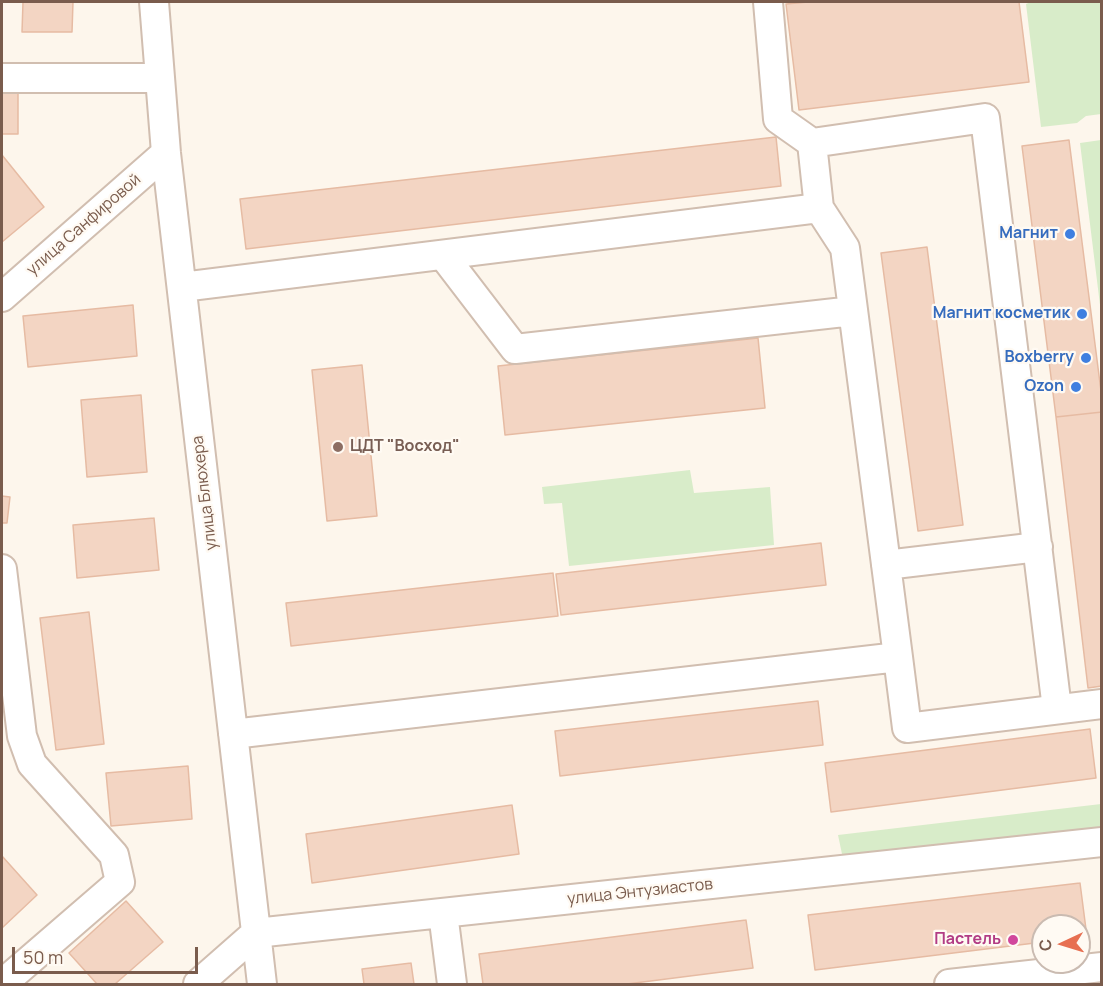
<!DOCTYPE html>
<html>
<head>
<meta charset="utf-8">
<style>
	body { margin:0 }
	#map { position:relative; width:1103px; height:986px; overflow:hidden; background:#fdf6ec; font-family:Manrope,sans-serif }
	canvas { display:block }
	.frame { position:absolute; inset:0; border:3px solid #7a5c4d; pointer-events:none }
	.north { position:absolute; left:1031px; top:914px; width:60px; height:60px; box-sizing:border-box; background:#fffaf3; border:2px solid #cabbb1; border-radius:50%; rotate:266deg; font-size:16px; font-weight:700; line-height:24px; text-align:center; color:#7a5c4d }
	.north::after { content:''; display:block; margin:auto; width:21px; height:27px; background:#e76f51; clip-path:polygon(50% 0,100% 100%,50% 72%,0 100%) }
	.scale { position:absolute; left:12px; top:947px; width:186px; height:27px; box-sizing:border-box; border:3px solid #7a5c4d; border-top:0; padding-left:8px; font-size:18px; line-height:21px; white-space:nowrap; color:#7a5c4d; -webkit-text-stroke:4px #fffaf3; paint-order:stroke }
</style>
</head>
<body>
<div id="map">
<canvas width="1103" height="986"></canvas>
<div class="frame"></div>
<div class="north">С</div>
<div class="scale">50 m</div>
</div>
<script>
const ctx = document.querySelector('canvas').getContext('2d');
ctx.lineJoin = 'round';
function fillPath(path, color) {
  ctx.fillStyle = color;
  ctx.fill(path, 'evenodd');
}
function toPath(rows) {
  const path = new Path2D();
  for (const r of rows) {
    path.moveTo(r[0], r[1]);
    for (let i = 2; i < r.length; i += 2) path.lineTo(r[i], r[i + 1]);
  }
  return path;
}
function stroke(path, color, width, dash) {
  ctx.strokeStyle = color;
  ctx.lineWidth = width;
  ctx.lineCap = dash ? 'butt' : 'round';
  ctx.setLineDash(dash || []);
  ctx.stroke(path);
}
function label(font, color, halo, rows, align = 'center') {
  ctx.font = font + ' Manrope,sans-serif';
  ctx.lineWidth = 4.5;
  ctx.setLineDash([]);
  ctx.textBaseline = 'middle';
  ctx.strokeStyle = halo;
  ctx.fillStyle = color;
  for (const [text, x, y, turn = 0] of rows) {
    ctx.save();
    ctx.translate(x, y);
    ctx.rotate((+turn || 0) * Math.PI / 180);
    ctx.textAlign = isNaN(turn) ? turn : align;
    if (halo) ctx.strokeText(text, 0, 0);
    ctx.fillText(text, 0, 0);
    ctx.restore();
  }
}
const green = toPath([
	[1031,2,1101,2,1101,114,1086,116,1077,123,1041,127,1026,4],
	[1101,140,1102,140,1101,313,1080,143],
	[690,470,694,493,770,487,774,545,569,566,562,503,544,504,542,487],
	[1101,804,1101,835,849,862,842,854,838,835]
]);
const building = toPath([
	[23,2,73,2,72,32,22,32,23,2],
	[808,2,1019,2,1029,82,799,110,786,4,808,2],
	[2,90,18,90,18,134,2,134,2,90],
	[776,137,781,186,246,249,240,199,776,137],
	[1069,140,1102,399,1102,412,1056,417,1022,146,1069,140],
	[2,155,44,207,2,242,2,155],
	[927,247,963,525,918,531,881,253,927,247],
	[133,305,137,356,28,367,23,316,133,305],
	[758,338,765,408,505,435,498,366,758,338],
	[362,365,377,516,327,521,312,370,362,365],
	[141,395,147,472,87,477,81,400,141,395],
	[1102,412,1102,686,1088,688,1056,417,1102,412],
	[2,496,10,497,7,523,2,523,2,496],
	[154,518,159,570,77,578,73,525,154,518],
	[821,543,826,585,561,615,556,574,821,543],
	[553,573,558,616,291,646,286,603,553,573],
	[89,612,104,744,56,750,40,618,89,612],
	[818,701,823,745,560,776,555,731,818,701],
	[1090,729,1096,778,831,812,825,763,1090,729],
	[188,766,192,819,111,826,106,773,188,766],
	[512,805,519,854,312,883,306,834,512,805],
	[2,856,37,895,2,928,2,856],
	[1080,883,1087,937,1079,938,1079,926,1043,926,1043,942,815,970,808,915,1080,883],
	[126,901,163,942,115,984,97,984,69,953,126,901],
	[746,920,753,968,627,984,483,984,479,954,746,920],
	[411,963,414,984,364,984,362,969,411,963]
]);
const minor = toPath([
	[154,2,166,153,262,984],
	[768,2,778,119,812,143],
	[2,78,159,78],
	[819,208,845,248,898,657],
	[443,255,515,349,853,311],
	[182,287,819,208,812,143,985,118,1057,709],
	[2,297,166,153],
	[886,565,1038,547],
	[2,569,22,736,32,764,114,855,120,882,2,984],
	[233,734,898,657,907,728,1102,704],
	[443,913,452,984],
	[198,984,256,933,1102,842],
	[949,984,1102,967]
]);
const markers = [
	[1070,234,6,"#3f7fe0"],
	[1082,314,6,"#3f7fe0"],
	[1086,358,6,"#3f7fe0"],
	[1076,387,6,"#3f7fe0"],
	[338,447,6,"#8d6e63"],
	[1013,940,6,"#d1479c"]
];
const streetNames = [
	["улица Санфировой",84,225,-41],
	["улица Блюхера",205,493,-97],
	["улица Энтузиастов",640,892,-6]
];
const shopNames = [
	["Магнит",1058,234],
	["Магнит косметик",1070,314],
	["Boxberry",1074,358],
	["Ozon",1064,387]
];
const educationNames = [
	["ЦДТ \"Восход\"",350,447]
];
const hotelNames = [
	["Пастель",1001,940]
];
fillPath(green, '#d8ecc9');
fillPath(building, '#f3d5c3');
stroke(building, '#e6bba3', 1.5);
stroke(minor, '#d1beb0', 32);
stroke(minor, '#fff', 28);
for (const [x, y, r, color] of markers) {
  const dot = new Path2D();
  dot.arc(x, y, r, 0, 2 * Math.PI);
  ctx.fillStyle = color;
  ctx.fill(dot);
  stroke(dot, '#fffaf3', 2);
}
label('16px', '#7a5c4d', '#fffaf3', streetNames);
label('bold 16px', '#366cbe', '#fffaf3', shopNames, 'right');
label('bold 16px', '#785e54', '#fffaf3', educationNames, 'left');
label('bold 16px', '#b23c85', '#fffaf3', hotelNames, 'right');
</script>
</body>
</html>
